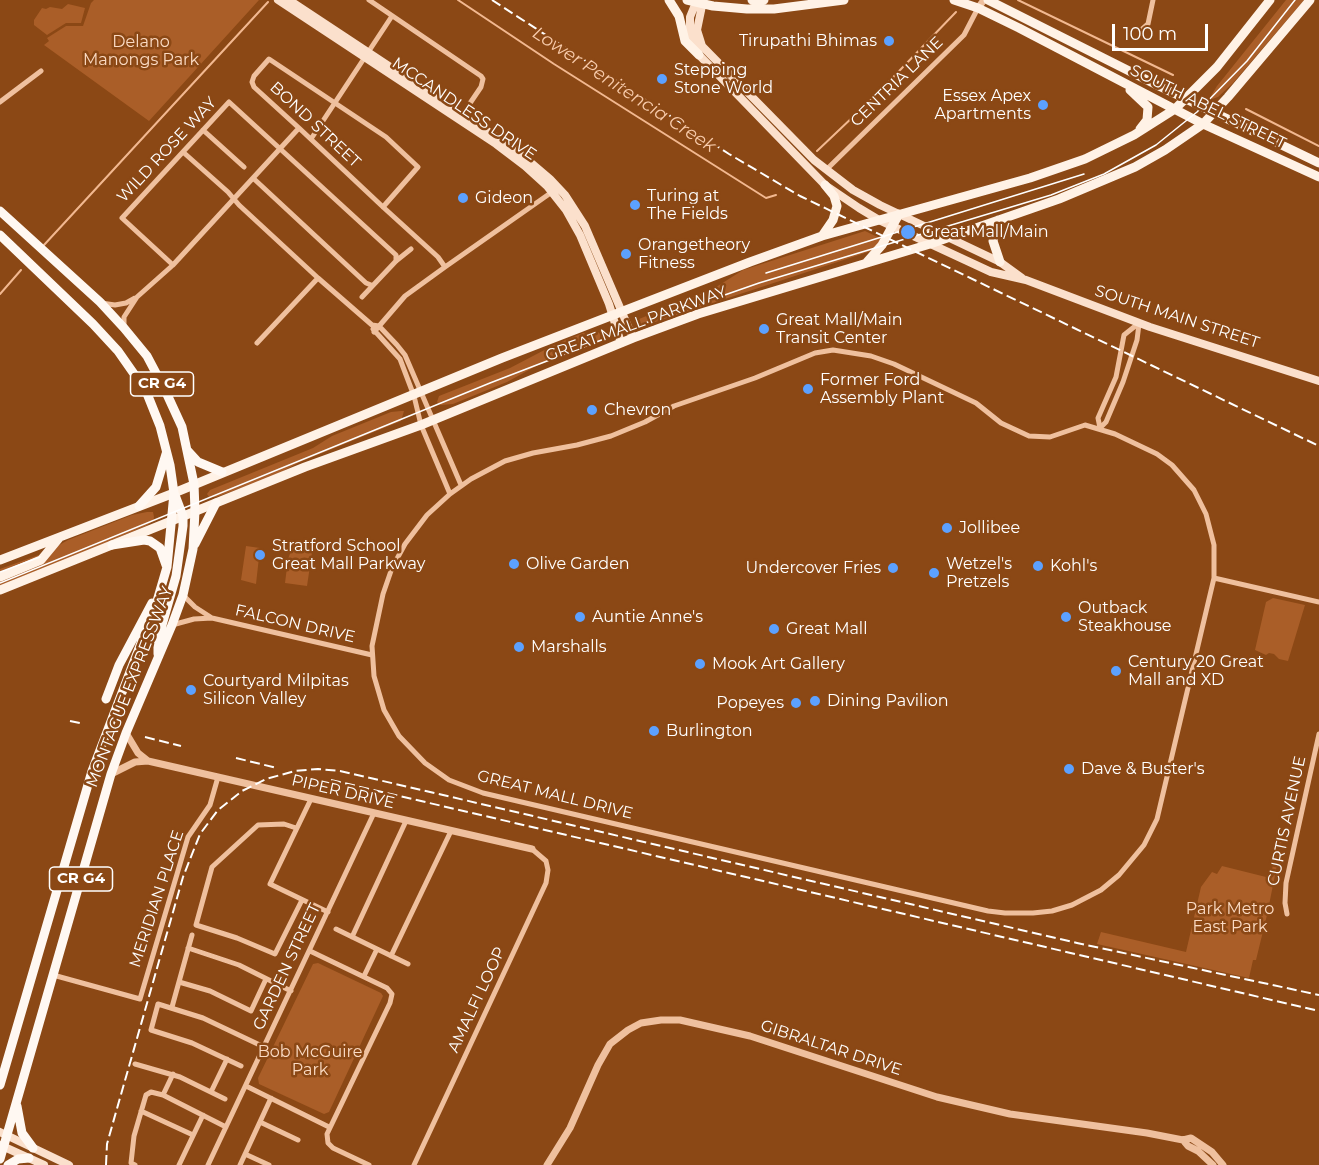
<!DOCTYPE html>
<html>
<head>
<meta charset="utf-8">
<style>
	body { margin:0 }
	#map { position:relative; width:1319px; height:1165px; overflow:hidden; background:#8b4815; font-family:Montserrat,sans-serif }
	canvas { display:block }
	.scale { position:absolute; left:1112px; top:24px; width:96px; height:27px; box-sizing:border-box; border:3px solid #fff; border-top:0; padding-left:8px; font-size:18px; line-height:21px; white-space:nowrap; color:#fff; -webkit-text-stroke:4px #8b4815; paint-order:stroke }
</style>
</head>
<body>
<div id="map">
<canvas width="1319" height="1165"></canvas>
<div class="scale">100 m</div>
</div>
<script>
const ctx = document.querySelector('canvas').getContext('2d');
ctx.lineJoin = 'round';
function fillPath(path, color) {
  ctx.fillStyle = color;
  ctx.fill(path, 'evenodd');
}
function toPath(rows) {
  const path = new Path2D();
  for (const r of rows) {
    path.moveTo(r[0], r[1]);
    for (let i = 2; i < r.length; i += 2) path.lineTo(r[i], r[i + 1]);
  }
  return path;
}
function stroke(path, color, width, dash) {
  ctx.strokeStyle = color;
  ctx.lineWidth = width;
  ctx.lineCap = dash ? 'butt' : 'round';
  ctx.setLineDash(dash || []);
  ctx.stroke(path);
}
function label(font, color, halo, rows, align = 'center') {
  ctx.font = font + ' Montserrat,sans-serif';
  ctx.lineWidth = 5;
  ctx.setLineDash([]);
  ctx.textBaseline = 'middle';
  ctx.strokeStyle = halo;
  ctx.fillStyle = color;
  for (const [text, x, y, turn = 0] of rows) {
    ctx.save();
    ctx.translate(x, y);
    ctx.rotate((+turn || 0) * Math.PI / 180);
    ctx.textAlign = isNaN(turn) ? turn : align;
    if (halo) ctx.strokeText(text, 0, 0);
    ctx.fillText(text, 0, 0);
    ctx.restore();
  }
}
const green = toPath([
	[94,0,259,0,149,121,44,45,49,41,47,38,66,26,83,26,91,3],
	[1286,0,1304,0,1233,83,1218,97,1212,99,1211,96,1217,86],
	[68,4,85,8,81,23,66,23,47,35,34,25,34,20,42,8,46,9,50,7,62,9],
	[865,231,882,239,874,250,652,323,642,325,638,322,639,319,713,289,743,270],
	[596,332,601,333,599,342,538,365,507,382,453,404,441,405,437,402,439,396,510,368,554,345,583,333],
	[401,411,404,411,401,421,300,462,272,477,216,497,209,497,207,494,210,490,313,448,332,436,391,412],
	[147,512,153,512,154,517,153,521,146,526,0,587,0,569,47,552,68,540,132,515],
	[294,543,313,546,307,586,285,583,288,559],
	[246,546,260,548,256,584,241,580],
	[1273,598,1305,605,1288,661,1279,659,1274,654,1269,653,1266,655,1255,650,1266,602],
	[1280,834,1283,835,1267,915,1256,960,1253,960,1249,978,1097,944,1101,932,1186,952,1201,887,1212,872,1217,874,1222,866,1270,878],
	[318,963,381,993,383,996,329,1112,324,1114,259,1084,258,1078,313,964]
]);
const stream = toPath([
	[458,0,554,64,766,198,776,195],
	[1018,0,1173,75],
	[1246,109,1319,146],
	[817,151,876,95,956,12],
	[44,245,268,2],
	[0,294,21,270]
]);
const minor = toPath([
	[369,0,481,76,483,79,481,87,462,115],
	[1140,31,1148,24,1153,0],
	[0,102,41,71],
	[203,130,244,167],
	[311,139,392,16],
	[183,152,228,192,239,205,318,278,372,325,379,326,397,345,405,355,461,485],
	[827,169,964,35,978,8],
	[253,178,366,283,371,285],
	[173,265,122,218,229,102,396,255,396,261],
	[445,267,552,192],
	[362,297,396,261,411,249],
	[101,303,115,305,126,303,135,298],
	[124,327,124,317,137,297,173,265,299,128],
	[373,329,400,359,414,396,421,425,450,494],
	[374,332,405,296,445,267,438,257,383,207,299,128,254,87,252,82,254,76,269,59,386,137,418,167,383,207],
	[257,343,318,278],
	[833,350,871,356,894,364,976,403,1001,423,1029,436,1050,437,1085,425,1115,434,1157,454,1172,465,1194,490,1206,514,1214,545,1214,578,1157,819,1144,845,1119,875,1101,890,1072,905,1052,911,1033,913,1005,913,988,911,483,793,449,780,425,763,399,736,384,710,374,676,372,646,383,594,392,568,405,544,427,515,450,494,471,479,505,461,533,453,577,445,611,436,645,422,674,406,755,378,815,353,833,350],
	[1100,428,1098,418,1116,377,1124,335,1139,323],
	[1100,428,1106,422,1123,382,1137,340,1139,324],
	[1214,578,1319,602],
	[183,595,195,607,212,618],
	[172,625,194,619,212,618,372,655],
	[311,799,270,884,328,912],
	[296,828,284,824,258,825,212,867,196,925,237,938,275,954,302,900],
	[1287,914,1285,903,1286,883,1319,734],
	[336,929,377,949,364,976],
	[352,937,406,821],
	[188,948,239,965,291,991],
	[377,949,408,964],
	[310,951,387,988,392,994,390,1003,327,1134,328,1143,333,1148,369,1165],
	[391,956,451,831],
	[53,975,140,999,188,837,210,805,218,777],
	[179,982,210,991,251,1011,266,979],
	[172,1007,192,935],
	[135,1064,180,1077,225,1099],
	[241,1066,192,1043,151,1030,158,1004,203,1018,264,1047],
	[246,1086,329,1127],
	[211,1092,227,1059],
	[163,1095,173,1074],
	[141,1111,193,1135],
	[260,1122,298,1140],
	[245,1154,269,1165],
	[135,1165,131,1163,134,1136,146,1095,151,1092,163,1095,226,1127],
	[179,1165,203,1115],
	[208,1165,374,813],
	[240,1165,271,1098],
	[414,1165,546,883,548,870,546,861,532,849]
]);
const tertiary = toPath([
	[978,8,984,0],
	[126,733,138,753,148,761],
	[111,774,135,762,148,761,532,849],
	[1183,1140,1188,1146,1198,1151,1213,1165],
	[547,1165,570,1128,598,1065,610,1044,628,1030,641,1023,661,1020,680,1020,750,1036,937,1097,1010,1114,1147,1133,1183,1140,1191,1138,1212,1152,1223,1165]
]);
const secondary = toPath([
	[278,0,496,144,525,166,547,186,566,210,580,235,609,304,621,343],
	[289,0,516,150,550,179,565,195,585,226,633,338],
	[697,0,690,17,690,33,699,55,825,185,859,208,879,220,991,272,1026,280,1150,327,1319,381],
	[703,1,697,30,702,46,814,160,853,190,880,205,1000,262,1022,278],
	[0,1132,69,1165],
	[0,1145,44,1165]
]);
const primary = toPath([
	[669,0,679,16,685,41,699,55],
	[687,0,713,6,747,9,774,9,844,0],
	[752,0,764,0],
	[954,0,978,8,1019,28,1203,124,1319,177],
	[988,0,1159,86,1319,163],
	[1130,90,1148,107,1147,120,1140,129],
	[998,220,993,241,1000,262],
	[822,236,833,220,837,206,834,196,825,185],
	[867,262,882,245,899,214],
	[0,560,174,493,502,358,750,262,822,236,1030,178,1085,159,1134,135,1175,109,1217,67,1270,0],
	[0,577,41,560,60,537],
	[0,590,305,467,421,425,633,338,698,314,930,244,1059,199,1135,167,1165,150,1203,124,1228,97,1310,0]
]);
const trunk = toPath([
	[0,211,100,302,124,328,147,356,165,390,182,427,194,484,195,511,193,549,183,595,172,625,126,733,111,774,0,1159],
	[0,235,93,324,118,351,146,391,160,426,170,465,174,493,167,567,157,601,92,771,0,1085],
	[187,450,198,462,222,472],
	[139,506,156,487,166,454],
	[195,544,216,503],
	[112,545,144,540,150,541,160,548,166,565],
	[158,654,158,639,176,576,183,526,183,516,175,495],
	[106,699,119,665,152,603],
	[17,1106,22,1133,33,1148],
	[8,1165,18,1159,29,1158]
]);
const tram = toPath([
	[766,273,1084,174],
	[0,572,40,557],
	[0,583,490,383,656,319,759,283,1051,195,1104,174,1156,145,1197,112,1247,61,1295,0]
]);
const rail = toPath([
	[492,0,729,154,800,196,1319,446],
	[70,721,84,724],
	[145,737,181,746],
	[236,758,277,768],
	[331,780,1319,1011],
	[106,1165,107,1144,116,1112,183,877,200,834,218,810,242,791,266,779,295,771,318,769,340,771,1077,943,1319,995]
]);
const markers = [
	[889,41,6,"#5ca1ff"],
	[662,79,6,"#5ca1ff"],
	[1043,105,6,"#5ca1ff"],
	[463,198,6,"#5ca1ff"],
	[635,205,6,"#5ca1ff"],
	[908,232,8,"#5ca1ff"],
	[626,254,6,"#5ca1ff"],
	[764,329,6,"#5ca1ff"],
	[808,389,6,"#5ca1ff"],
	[592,410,6,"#5ca1ff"],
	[947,528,6,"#5ca1ff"],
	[260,555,6,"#5ca1ff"],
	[514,564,6,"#5ca1ff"],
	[1038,566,6,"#5ca1ff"],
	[893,568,6,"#5ca1ff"],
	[934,573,6,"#5ca1ff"],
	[580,617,6,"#5ca1ff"],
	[1066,617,6,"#5ca1ff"],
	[774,629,6,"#5ca1ff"],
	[519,647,6,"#5ca1ff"],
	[700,664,6,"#5ca1ff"],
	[1116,671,6,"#5ca1ff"],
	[191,690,6,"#5ca1ff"],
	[815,701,6,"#5ca1ff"],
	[796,703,6,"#5ca1ff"],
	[654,731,6,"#5ca1ff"],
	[1069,769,6,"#5ca1ff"]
];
const shields = [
	[162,384,63],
	[81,879,63]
];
const shieldNames = [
	["CR G4",162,384],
	["CR G4",81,879]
];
const poiNames = [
	["Tirupathi Bhimas",877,41,"right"],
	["Stepping",674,70],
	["Stone World",674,88],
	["Essex Apex",1031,96,"right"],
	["Apartments",1031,114,"right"],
	["Turing at",647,196],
	["The Fields",647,214],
	["Gideon",475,198],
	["Great Mall/Main",922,232],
	["Orangetheory",638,245],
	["Fitness",638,263],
	["Great Mall/Main",776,320],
	["Transit Center",776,338],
	["Former Ford",820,380],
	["Assembly Plant",820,398],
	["Chevron",604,410],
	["Jollibee",959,528],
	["Stratford School",272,546],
	["Great Mall Parkway",272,564],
	["Olive Garden",526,564],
	["Wetzel's",946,564],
	["Pretzels",946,582],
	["Kohl's",1050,566],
	["Undercover Fries",881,568,"right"],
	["Outback",1078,608],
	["Steakhouse",1078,626],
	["Auntie Anne's",592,617],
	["Great Mall",786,629],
	["Marshalls",531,647],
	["Century 20 Great",1128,662],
	["Mall and XD",1128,680],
	["Mook Art Gallery",712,664],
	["Courtyard Milpitas",203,681],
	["Silicon Valley",203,699],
	["Dining Pavilion",827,701],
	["Popeyes",784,703,"right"],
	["Burlington",666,731],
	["Dave & Buster's",1081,769]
];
const parkNames = [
	["Delano",141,42],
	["Manongs Park",141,60],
	["Park Metro",1230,909],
	["East Park",1230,927],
	["Bob McGuire",310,1052],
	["Park",310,1070]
];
const streetNames = [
	["CENTRIA LANE",897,82,-44],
	["SOUTH ABEL STREET",1208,107,26],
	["MCCANDLESS DRIVE",464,109,34],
	["BOND STREET",315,125,43],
	["WILD ROSE WAY",167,150,-47],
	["SOUTH MAIN STREET",1177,317,18],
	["GREAT MALL PARKWAY",636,324,-20],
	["FALCON DRIVE",295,624,13],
	["MONTAGUE EXPRESSWAY",130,687,-69],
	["PIPER DRIVE",343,792,13],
	["GREAT MALL DRIVE",555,795,14],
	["CURTIS AVENUE",1287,821,-78],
	["MERIDIAN PLACE",157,899,-72],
	["GARDEN STREET",287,967,-65],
	["AMALFI LOOP",477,1000,-65],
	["GIBRALTAR DRIVE",831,1048,18]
];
const waterNames = [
	["Lower Penitencia Creek",624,90,33]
];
fillPath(green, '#aa5e28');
stroke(stream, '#f2b890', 2);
stroke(minor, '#efc09e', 5);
stroke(tertiary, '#efc09e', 7);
stroke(secondary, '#fbe0cc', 8);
stroke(primary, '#fff2e6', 9);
stroke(trunk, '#fff8f2', 9);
stroke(tram, '#fff', 1.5);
stroke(rail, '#fff', 2, [10, 4.5]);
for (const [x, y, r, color] of markers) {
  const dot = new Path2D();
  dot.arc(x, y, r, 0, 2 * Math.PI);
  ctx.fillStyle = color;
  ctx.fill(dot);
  stroke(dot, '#8b4815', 2);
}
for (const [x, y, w] of shields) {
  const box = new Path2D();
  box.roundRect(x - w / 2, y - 12, w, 24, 4.5);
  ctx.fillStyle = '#8b4815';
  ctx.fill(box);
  stroke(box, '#fff', 1.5);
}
label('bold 15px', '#fff', null, shieldNames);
label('16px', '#fff', '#8b4815', poiNames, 'left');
label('16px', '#fbdbc4', '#8b4815', parkNames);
label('16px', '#fff', '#8b4815', streetNames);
label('italic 18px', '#f7caaa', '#8b4815', waterNames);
</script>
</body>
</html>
